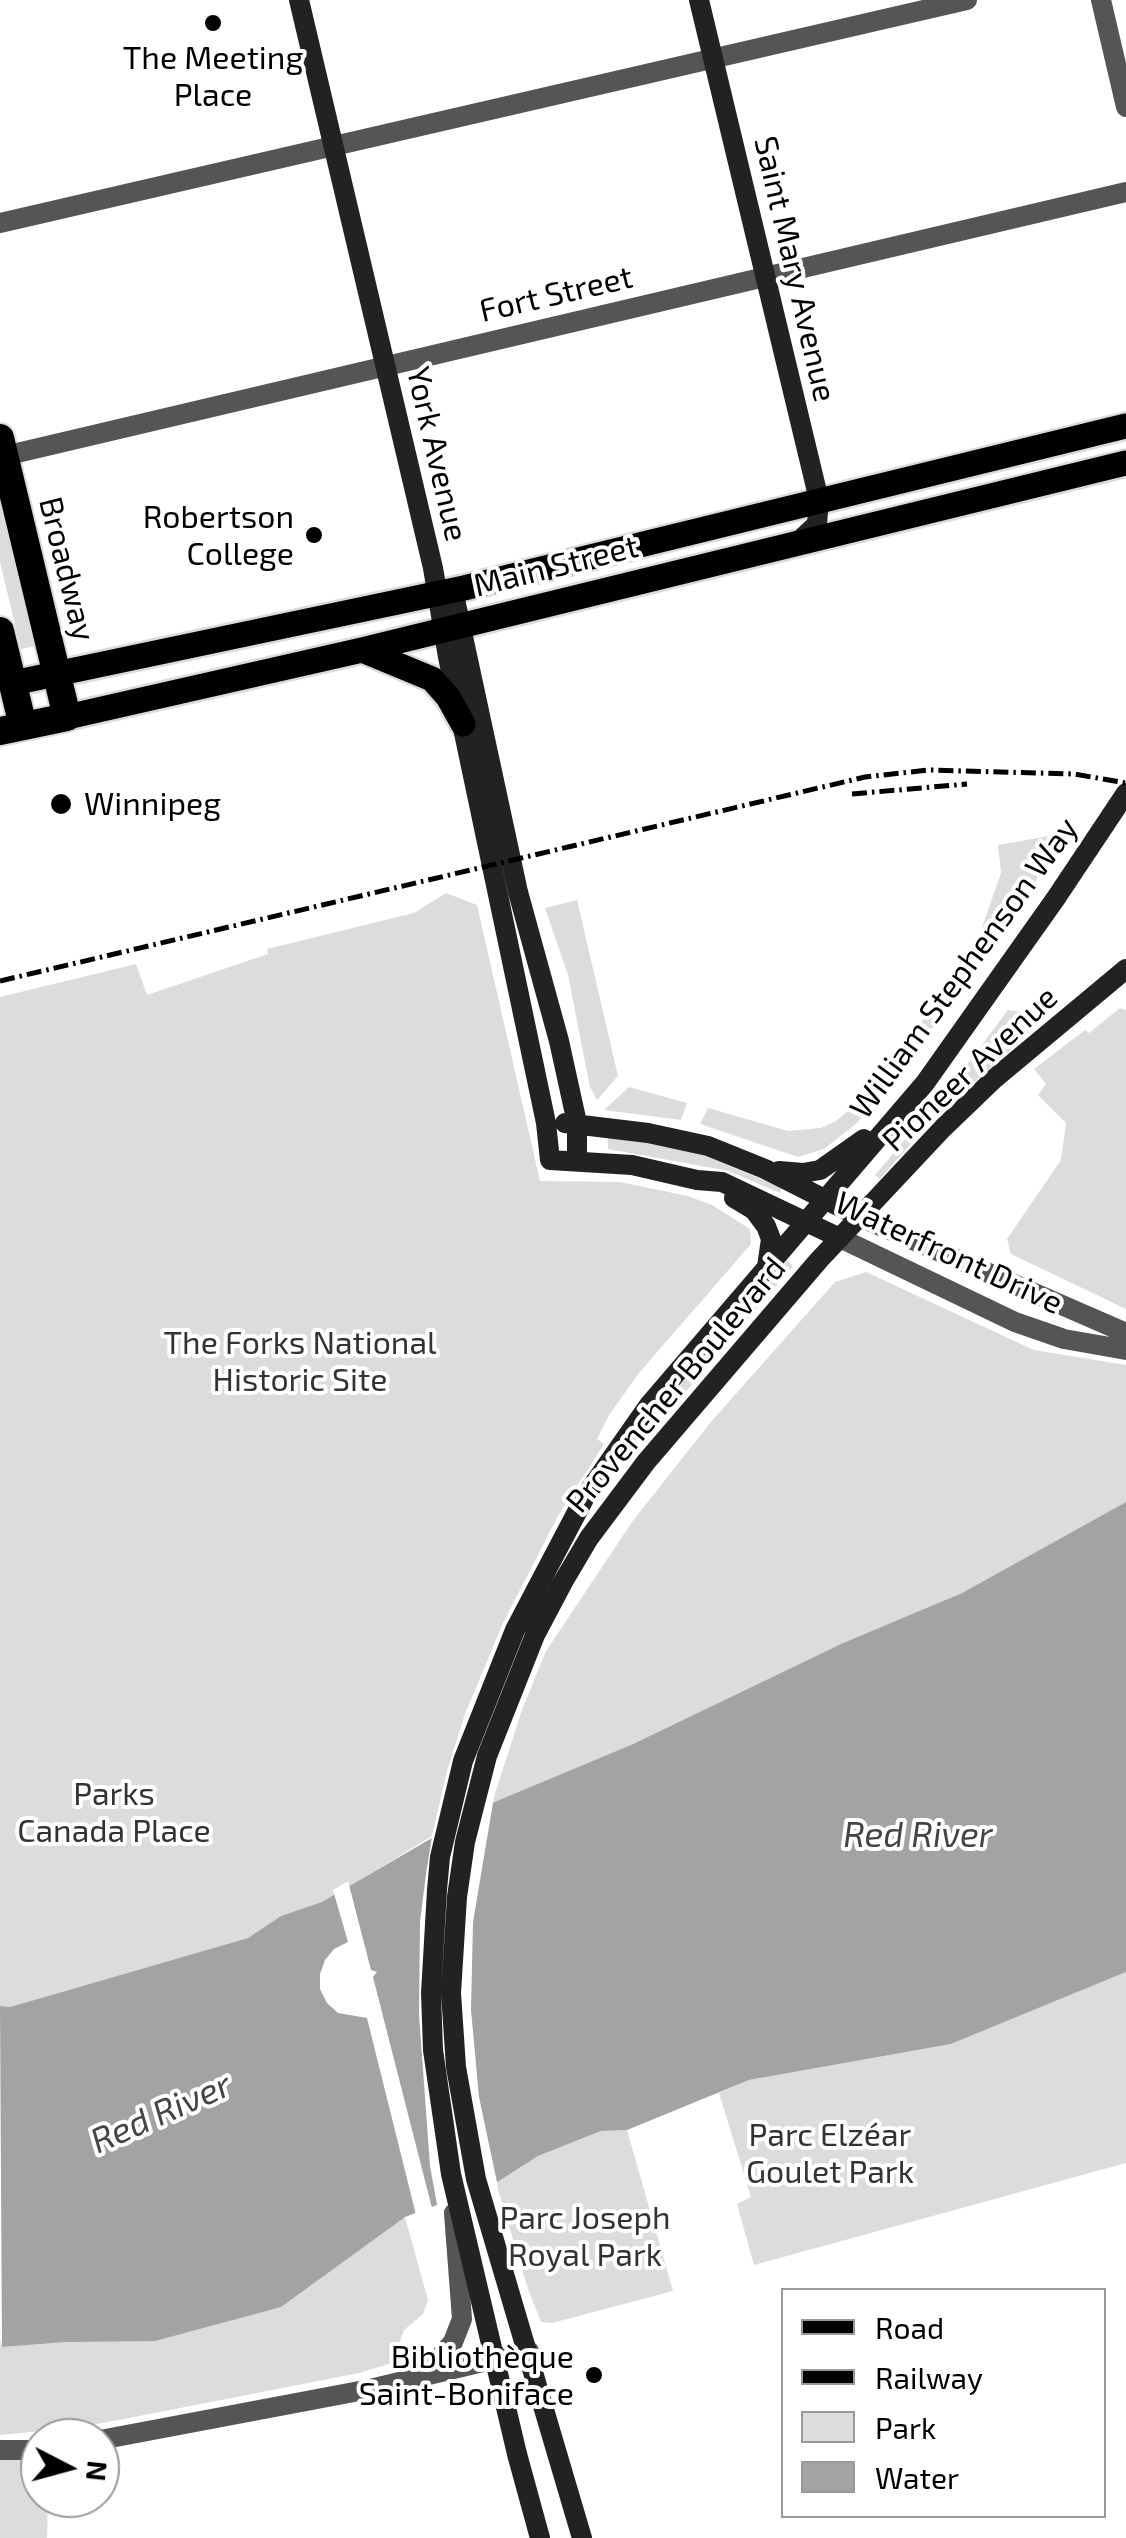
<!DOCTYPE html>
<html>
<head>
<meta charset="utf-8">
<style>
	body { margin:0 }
	#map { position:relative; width:1126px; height:2538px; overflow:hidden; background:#fff; font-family:"Exo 2",sans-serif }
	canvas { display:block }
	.legend { position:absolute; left:781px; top:2288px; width:325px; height:230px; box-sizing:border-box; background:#fff; border:2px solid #999; margin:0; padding:12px 18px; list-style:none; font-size:30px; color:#000 }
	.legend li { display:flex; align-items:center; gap:20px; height:50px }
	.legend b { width:50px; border:2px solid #999 }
	.north { position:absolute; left:20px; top:2418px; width:100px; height:100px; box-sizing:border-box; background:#fff; border:2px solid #999; border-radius:50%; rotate:96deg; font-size:28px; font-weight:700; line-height:40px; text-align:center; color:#000 }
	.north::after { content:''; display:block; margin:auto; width:35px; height:45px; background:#000; clip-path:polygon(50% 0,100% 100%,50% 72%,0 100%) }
</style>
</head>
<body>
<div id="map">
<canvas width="1126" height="2538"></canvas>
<ul class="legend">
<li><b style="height:12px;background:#000"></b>Road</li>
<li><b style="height:12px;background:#000"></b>Railway</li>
<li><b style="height:28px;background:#dcdcdc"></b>Park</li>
<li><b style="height:28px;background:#a3a3a3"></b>Water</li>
</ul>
<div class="north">N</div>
</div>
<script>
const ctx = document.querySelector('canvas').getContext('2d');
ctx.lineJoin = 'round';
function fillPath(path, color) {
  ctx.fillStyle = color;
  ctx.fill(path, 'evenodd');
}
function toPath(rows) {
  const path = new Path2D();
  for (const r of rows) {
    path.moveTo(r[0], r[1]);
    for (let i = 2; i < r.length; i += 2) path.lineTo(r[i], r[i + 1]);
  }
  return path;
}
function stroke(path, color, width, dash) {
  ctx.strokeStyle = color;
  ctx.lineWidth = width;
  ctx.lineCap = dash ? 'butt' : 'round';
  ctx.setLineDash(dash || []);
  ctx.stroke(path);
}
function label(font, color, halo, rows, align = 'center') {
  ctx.font = font + ' "Exo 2",sans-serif';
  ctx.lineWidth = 8;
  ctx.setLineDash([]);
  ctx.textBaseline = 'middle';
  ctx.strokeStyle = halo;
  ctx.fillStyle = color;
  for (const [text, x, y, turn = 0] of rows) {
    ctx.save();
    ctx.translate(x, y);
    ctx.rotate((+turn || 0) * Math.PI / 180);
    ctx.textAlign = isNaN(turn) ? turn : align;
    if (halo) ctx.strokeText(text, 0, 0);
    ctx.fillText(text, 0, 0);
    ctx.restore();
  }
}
const green = toPath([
	[0,490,35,646,21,649,0,562],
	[1055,835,1064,837,995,943,984,942,979,936,1001,873,998,845],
	[446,893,477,905,540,1181,620,1182,688,1196,712,1205,750,1229,751,1244,639,1373,609,1415,597,1439,604,1444,559,1514,503,1623,465,1714,447,1771,432,1836,322,1903,281,1916,248,1938,10,2007,0,2006,0,997,136,964,147,995,268,954,267,949,414,913],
	[577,900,618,1076,597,1100,590,1087,568,975,545,908],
	[970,962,978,970,857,1123,824,1149,798,1157,700,1124,708,1108,788,1131,821,1128,836,1121,852,1107],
	[1120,1008,1126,1010,1126,1309,1011,1254,1007,1239,1061,1160,1066,1123,1038,1095,1046,1084,1034,1069,1085,1030,1089,1033],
	[1008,1010,1028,1013,1038,1025,928,1124,880,1179,875,1175,954,1082],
	[629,1087,687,1103,681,1120,604,1110],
	[608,1138,666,1145,704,1155,782,1188,780,1193,729,1171,608,1149],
	[787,1260,793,1266,670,1410,667,1400],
	[866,1272,1034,1350,1126,1365,1126,1502,962,1593,843,1643,633,1744,492,1803,522,1710,546,1651,632,1522,710,1423,835,1282],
	[1126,1972,1126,2163,754,2265,737,2204,751,2197,719,2093,749,2080,951,2044],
	[627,2130,673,2291,552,2323,541,2322,528,2289,496,2183,538,2156,601,2131],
	[405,2217,428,2300,423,2314,404,2330,398,2347,400,2358,395,2362,359,2373,124,2419,74,2428,0,2435,0,2339,2,2347,67,2342],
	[0,2450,40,2450,40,2498,48,2498,47,2538,0,2538]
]);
const water = toPath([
	[1126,1502,1126,1972,951,2044,749,2080,627,2130,601,2131,538,2156,496,2183,405,2217,281,2307,155,2341,67,2342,2,2347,0,2006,10,2007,248,1938,281,1916,322,1902,492,1803,633,1744,843,1643,962,1593]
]);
const pier = toPath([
	[494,1797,473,1922,471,2010,479,2097,498,2187,438,2210,430,2166,419,2015,420,1922,426,1874,433,1830],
	[348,1881,371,1970,377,1972,373,1977,433,2212,407,2222,416,2215,367,2018,338,2013,327,2003,320,1989,320,1974,325,1960,334,1949,348,1942,333,1890]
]);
const tertiary = toPath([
	[1101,0,1126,107],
	[0,223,967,0],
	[0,457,1126,192],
	[860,1217,1126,1333],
	[840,1238,1015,1322,1064,1339,1126,1350],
	[423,2376,453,2342,462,2319,454,2213],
	[100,2440,370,2389,529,2351],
	[0,2450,40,2450]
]);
const secondary = toPath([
	[299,0,433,568,448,657,546,1123,550,1160,632,1165,697,1180,722,1182,840,1238],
	[699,0,819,500,817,524,797,543],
	[453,590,518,892,559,1041,577,1123,577,1160],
	[565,1123,648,1133,708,1146,765,1169,860,1217],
	[779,1171,803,1173,820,1170,864,1139],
	[734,1198,754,1210,766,1226,771,1239,767,1267],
	[540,2538,517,2454,451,2174,433,2050,431,1993,437,1890,440,1857,463,1761,515,1630,586,1495,649,1405,925,1083,1056,898,1126,793],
	[582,2538,476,2179,456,2067,451,1993,457,1897,465,1842,487,1756,535,1635,563,1582,589,1538,646,1462,819,1260,943,1128,994,1079,1126,969]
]);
const primary = toPath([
	[362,650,432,679,448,697,463,724],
	[13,683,464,588,1126,426],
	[67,717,362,650,1126,463]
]);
const trunk = toPath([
	[0,438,67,717,0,731],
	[0,631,23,726]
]);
const rail = toPath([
	[852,794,967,784],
	[0,981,865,777,929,770,1074,774,1126,783]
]);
const markers = [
	[213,23,10,"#000"],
	[314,535,10,"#000"],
	[61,804,12,"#000"],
	[594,2375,10,"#000"]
];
const poiNames = [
	["The Meeting",213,58,"center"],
	["Place",213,95,"center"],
	["Robertson",294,517],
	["College",294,554],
	["Winnipeg",84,804,"left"],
	["Bibliothèque",574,2357],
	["Saint-Boniface",574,2394]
];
const streetNames = [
	["Saint Mary Avenue",795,269,77],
	["Fort Street",556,294,-13],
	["York Avenue",437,454,77],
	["Main Street",556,566,-14],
	["Broadway",67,569,76],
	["William Stephenson Way",964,968,-54],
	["Pioneer Avenue",970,1069,-43],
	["Waterfront Drive",949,1253,25],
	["Provencher Boulevard",676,1385,-50]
];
const parkNames = [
	["The Forks National",300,1343],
	["Historic Site",300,1380],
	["Parks",114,1794],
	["Canada Place",114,1831],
	["Parc Elzéar",830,2135],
	["Goulet Park",830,2172],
	["Parc Joseph",585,2218],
	["Royal Park",585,2255]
];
const waterNames = [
	["Red River",918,1835],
	["Red River",161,2113,-24]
];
fillPath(green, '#dcdcdc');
fillPath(water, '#a3a3a3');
fillPath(pier, '#fff');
stroke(primary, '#dbdbdb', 30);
stroke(trunk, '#dbdbdb', 32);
stroke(tertiary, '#555', 20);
stroke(secondary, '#222', 20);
stroke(primary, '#000', 25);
stroke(trunk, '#000', 28);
stroke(rail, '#000', 5, [15, 5, 2.5, 5]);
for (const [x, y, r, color] of markers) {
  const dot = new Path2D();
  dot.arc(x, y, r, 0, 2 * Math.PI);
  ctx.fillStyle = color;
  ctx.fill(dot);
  stroke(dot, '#fff', 4);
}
label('32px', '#000', '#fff', poiNames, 'right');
label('32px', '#000', '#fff', streetNames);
label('32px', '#333', '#fff', parkNames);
label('italic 35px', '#444', '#fff', waterNames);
</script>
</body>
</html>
